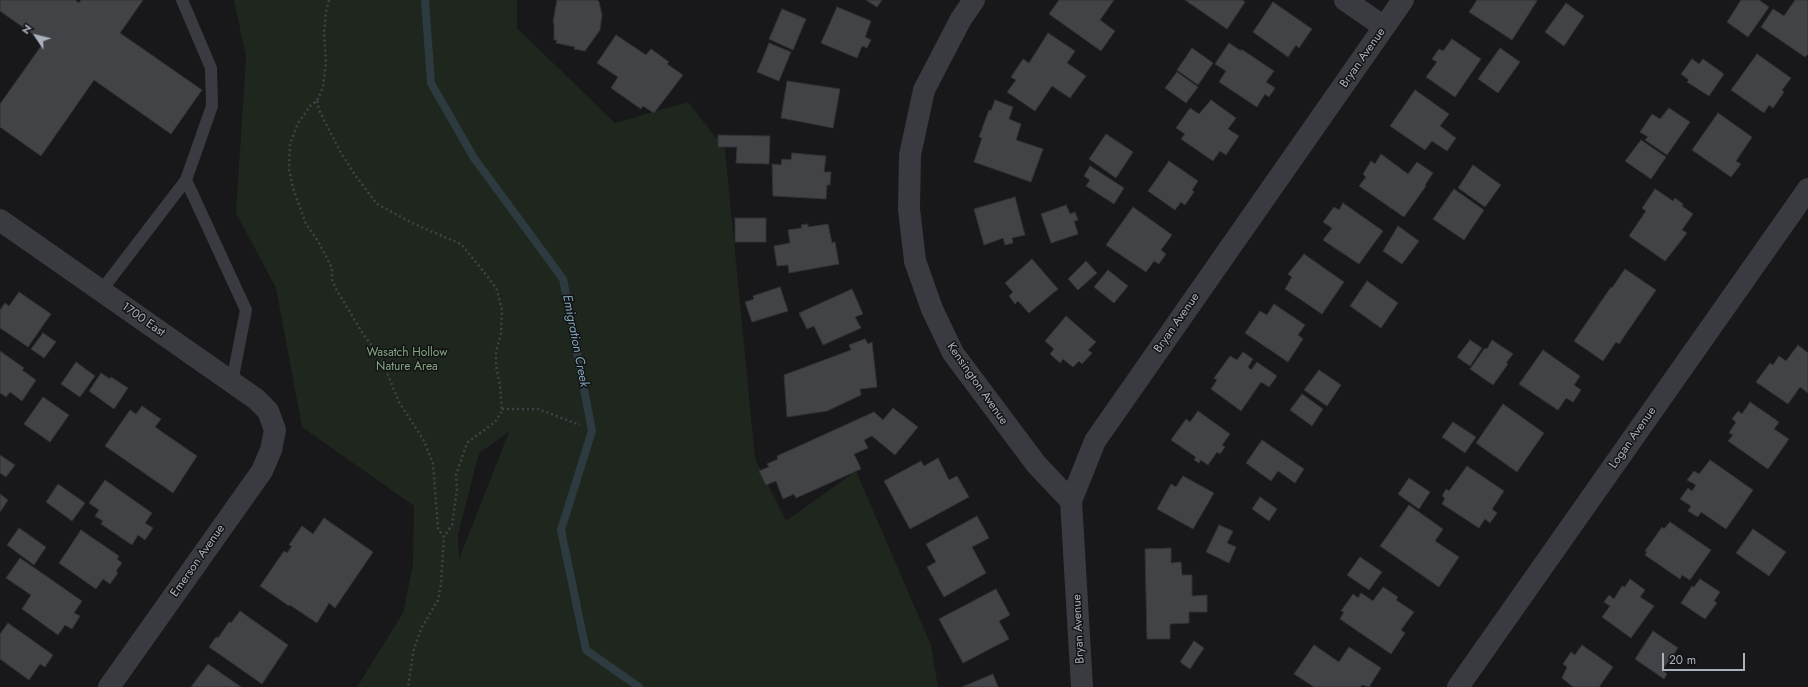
<!DOCTYPE html>
<html>
<head>
<meta charset="utf-8">
<style>
	body { margin:0 }
	#map { position:relative; width:1808px; height:687px; overflow:hidden; background:#18181a; font-family:Jost,sans-serif }
	canvas { display:block }
	.north { position:absolute; left:16px; top:16px; width:40px; height:40px; -webkit-text-stroke:3px #131315; paint-order:stroke; rotate:305deg; font-size:11px; font-weight:700; line-height:16px; text-align:center; color:#aab1bb }
	.north::after { content:''; display:block; margin:auto; width:14px; height:18px; background:#aab1bb; clip-path:polygon(50% 0,100% 100%,50% 72%,0 100%) }
	.scale { position:absolute; left:1662px; top:653px; width:83px; height:18px; box-sizing:border-box; border:2px solid #aab1bb; border-top:0; padding-left:5px; font-size:12px; line-height:14px; white-space:nowrap; color:#aab1bb; -webkit-text-stroke:3px #131315; paint-order:stroke }
</style>
</head>
<body>
<div id="map">
<canvas width="1808" height="687"></canvas>
<div class="north">N</div>
<div class="scale">20 m</div>
</div>
<script>
const ctx = document.querySelector('canvas').getContext('2d');
ctx.lineJoin = 'round';
function fillPath(path, color) {
  ctx.fillStyle = color;
  ctx.fill(path, 'evenodd');
}
function toPath(rows) {
  const path = new Path2D();
  for (const r of rows) {
    path.moveTo(r[0], r[1]);
    for (let i = 2; i < r.length; i += 2) path.lineTo(r[i], r[i + 1]);
  }
  return path;
}
function stroke(path, color, width, dash) {
  ctx.strokeStyle = color;
  ctx.lineWidth = width;
  ctx.lineCap = dash ? 'butt' : 'round';
  ctx.setLineDash(dash || []);
  ctx.stroke(path);
}
function label(font, color, halo, rows, align = 'center') {
  ctx.font = font + ' Jost,sans-serif';
  ctx.lineWidth = 3;
  ctx.setLineDash([]);
  ctx.textBaseline = 'middle';
  ctx.strokeStyle = halo;
  ctx.fillStyle = color;
  for (const [text, x, y, turn = 0] of rows) {
    ctx.save();
    ctx.translate(x, y);
    ctx.rotate((+turn || 0) * Math.PI / 180);
    ctx.textAlign = isNaN(turn) ? turn : align;
    if (halo) ctx.strokeText(text, 0, 0);
    ctx.fillText(text, 0, 0);
    ctx.restore();
  }
}
const green = toPath([
	[234,0,517,0,517,28,615,123,688,102,725,149,755,458,786,521,856,471,931,645,938,687,357,687,403,613,413,564,414,506,302,427,276,288,236,213,246,57],
	[509,432,459,559,458,535,479,453]
]);
const stream = toPath([
	[425,0,431,83,474,158,563,279,592,431,561,530,586,650,639,687]
]);
const building = toPath([
	[0,0,75,0,79,3,81,0,143,0,120,33,202,90,171,134,94,80,41,156,0,127,0,104,44,42,0,11,0,0],
	[557,0,597,0,599,2,602,15,600,30,585,51,574,49,575,47,556,43,557,40,554,40,554,23,553,22,557,0],
	[866,0,882,0,877,7,866,0],
	[1059,0,1114,0,1100,20,1115,31,1101,51,1049,14,1059,0],
	[1185,0,1242,0,1245,2,1227,29,1185,0],
	[1477,0,1535,0,1537,1,1512,40,1469,12,1477,0],
	[1741,0,1759,0,1769,7,1748,37,1727,22,1741,0],
	[1795,0,1808,0,1808,54,1805,57,1761,27,1773,9,1784,16,1795,0],
	[1273,2,1312,29,1299,48,1296,45,1288,57,1253,32,1273,2],
	[1566,3,1584,16,1564,46,1545,32,1566,3],
	[837,7,871,21,865,37,871,40,867,48,862,46,857,58,821,43,837,7],
	[782,9,806,19,793,50,769,39,782,9],
	[1048,33,1075,51,1067,63,1086,76,1070,98,1052,86,1035,111,1007,92,1016,80,1011,77,1023,59,1029,63,1048,33],
	[616,35,646,55,651,49,669,62,667,64,683,75,654,113,643,106,641,109,611,88,618,77,597,63,616,35],
	[1452,39,1481,59,1455,97,1426,77,1437,62,1432,59,1439,49,1443,51,1452,39],
	[769,43,791,52,779,81,757,72,769,43],
	[1229,43,1241,51,1241,49,1274,71,1266,82,1275,88,1269,97,1265,94,1257,107,1219,82,1226,71,1215,64,1229,43],
	[1192,48,1213,63,1198,85,1177,70,1192,48],
	[1500,48,1520,62,1498,93,1478,79,1500,48],
	[1757,54,1791,78,1782,90,1784,92,1773,108,1769,105,1764,113,1731,90,1757,54],
	[1692,59,1699,64,1703,59,1724,74,1709,96,1687,82,1689,80,1681,74,1692,59],
	[1177,72,1198,87,1186,103,1165,88,1177,72],
	[787,81,840,89,833,128,781,118,787,81],
	[1415,90,1449,114,1440,126,1456,138,1447,151,1432,141,1425,150,1390,126,1415,90],
	[995,100,1013,107,1009,119,1021,124,1016,140,1043,149,1031,182,974,162,982,138,979,137,989,110,991,111,995,100],
	[1211,100,1236,118,1228,129,1239,136,1226,155,1220,151,1213,161,1181,139,1185,134,1176,128,1190,108,1199,114,1211,100],
	[1669,108,1690,122,1667,155,1645,140,1648,137,1640,132,1652,114,1660,119,1669,108],
	[1718,113,1752,137,1736,161,1741,164,1731,177,1692,150,1718,113],
	[1106,134,1133,152,1116,178,1089,159,1106,134],
	[718,135,770,136,769,164,736,163,737,147,718,147,718,135],
	[1641,140,1666,157,1651,179,1625,161,1641,140],
	[792,153,826,156,824,172,831,172,830,185,827,185,826,199,773,196,772,164,781,165,782,159,791,160,792,153],
	[1381,154,1408,174,1417,162,1433,173,1425,185,1426,186,1404,217,1359,186,1366,177,1363,174,1371,161,1375,164,1381,154],
	[1169,161,1198,181,1192,190,1194,192,1185,205,1181,202,1175,210,1148,191,1169,161],
	[1473,165,1501,185,1485,207,1458,188,1473,165],
	[1090,166,1124,188,1114,204,1086,186,1090,180,1084,176,1090,166],
	[1454,189,1484,210,1464,240,1433,219,1454,189],
	[1655,189,1673,201,1675,198,1683,204,1682,206,1693,214,1682,230,1687,233,1665,261,1629,236,1646,211,1642,208,1655,189],
	[1015,197,1025,235,1012,238,1013,243,1005,245,1003,238,984,245,974,209,1015,197],
	[1343,203,1383,231,1359,264,1323,240,1332,228,1323,222,1334,207,1339,210,1343,203],
	[1066,205,1070,214,1075,212,1078,220,1074,221,1078,234,1051,243,1041,214,1066,205],
	[1133,207,1172,235,1161,250,1166,254,1159,264,1154,261,1146,272,1106,245,1133,207],
	[735,218,766,218,766,242,735,242,735,218],
	[808,224,808,227,828,224,832,243,835,242,839,264,789,273,788,265,777,266,774,246,790,243,788,230,802,228,801,225,808,224],
	[1398,226,1419,241,1402,264,1383,251,1398,226],
	[1304,254,1344,282,1322,314,1285,289,1292,277,1288,274,1304,254],
	[1032,259,1058,289,1029,313,1018,301,1015,304,1009,296,1013,292,1005,283,1032,259],
	[1086,261,1097,273,1078,290,1068,279,1086,261],
	[1625,269,1656,290,1619,344,1616,342,1603,361,1574,341,1611,287,1612,288,1625,269],
	[1108,270,1128,286,1114,303,1094,287,1108,270],
	[1367,281,1398,303,1381,328,1350,306,1367,281],
	[780,287,788,311,752,322,745,302,754,299,753,296,780,287],
	[852,289,863,314,855,317,861,328,823,345,814,326,807,329,799,313,852,289],
	[19,292,51,314,28,347,0,328,0,310,5,303,9,306,19,292],
	[1274,304,1305,325,1298,335,1303,339,1288,362,1245,333,1260,311,1267,315,1274,304],
	[1066,316,1096,342,1088,350,1092,353,1082,364,1079,361,1073,367,1063,359,1060,363,1050,354,1054,349,1045,341,1066,316],
	[43,333,56,342,44,358,31,349,43,333],
	[865,339,868,344,872,342,877,387,860,389,861,395,827,411,787,417,784,375,851,350,849,345,865,339],
	[1470,340,1482,348,1470,366,1457,357,1470,340],
	[1492,340,1513,354,1506,363,1508,364,1493,385,1470,369,1485,348,1487,349,1492,340],
	[1798,345,1808,353,1808,393,1800,387,1788,404,1756,382,1770,363,1773,365,1779,356,1786,361,1798,345],
	[1543,350,1580,376,1574,385,1581,390,1573,402,1566,398,1558,410,1519,384,1543,350],
	[0,351,24,368,22,370,36,380,22,401,10,392,6,397,0,393,0,351],
	[1243,352,1253,359,1248,367,1251,370,1257,362,1277,376,1269,387,1261,382,1241,411,1211,389,1217,380,1214,378,1230,356,1237,360,1243,352],
	[76,362,95,376,80,397,61,384,76,362],
	[1319,370,1341,385,1327,406,1304,390,1319,370],
	[101,373,110,379,111,377,128,388,114,409,89,391,101,373],
	[1302,394,1323,409,1312,426,1290,410,1302,394],
	[43,397,69,415,50,442,24,424,43,397],
	[1750,402,1779,422,1774,429,1789,439,1768,469,1728,441,1733,435,1729,433,1736,422,1732,419,1738,411,1742,414,1750,402],
	[1503,404,1544,433,1517,472,1476,443,1503,404],
	[142,406,161,419,155,427,197,456,173,493,105,446,130,410,136,414,142,406],
	[893,408,918,427,895,455,872,436,864,440,868,448,854,454,861,469,796,498,794,494,783,499,776,481,766,485,759,471,769,467,767,464,778,459,777,456,874,412,883,420,893,408],
	[1198,411,1230,434,1222,445,1225,447,1220,454,1217,452,1208,465,1201,460,1199,463,1194,460,1196,457,1171,440,1186,419,1190,422,1198,411],
	[1453,422,1476,437,1465,453,1442,437,1453,422],
	[1262,440,1304,469,1295,483,1278,471,1271,481,1246,463,1262,440],
	[0,455,15,465,6,477,0,473,0,455],
	[938,458,949,480,957,476,969,497,910,529,884,481,921,461,924,466,938,458],
	[1710,460,1753,490,1726,529,1701,512,1698,517,1688,511,1691,506,1680,499,1688,488,1692,491,1696,485,1687,480,1694,471,1699,474,1710,460],
	[1467,466,1504,491,1492,509,1497,513,1490,523,1485,519,1479,528,1442,504,1445,498,1442,496,1446,489,1449,491,1467,466],
	[1183,476,1214,493,1193,529,1157,509,1171,484,1176,487,1183,476],
	[1409,478,1430,492,1419,509,1398,494,1409,478],
	[105,480,152,513,145,523,153,528,145,540,138,535,132,545,101,524,103,521,95,516,99,510,89,503,105,480],
	[58,484,85,503,72,521,46,502,58,484],
	[0,494,8,500,0,512,0,494],
	[1260,497,1277,509,1269,521,1252,509,1260,497],
	[1409,505,1443,529,1435,541,1459,557,1439,587,1380,546,1409,505],
	[977,516,989,538,972,547,986,573,944,597,927,567,936,562,926,544,977,516],
	[324,518,373,552,335,608,329,603,317,623,290,605,289,606,260,586,284,551,287,553,292,546,289,545,302,526,313,534,324,518],
	[1670,522,1711,550,1690,580,1682,575,1680,579,1645,555,1647,552,1645,551,1662,527,1664,529,1670,522],
	[1219,525,1233,531,1227,543,1236,547,1229,563,1206,552,1219,525],
	[19,528,46,547,34,565,7,545,19,528],
	[1753,529,1786,552,1769,576,1736,553,1753,529],
	[81,530,119,556,117,559,122,563,116,571,118,573,110,584,103,579,96,589,59,563,81,530],
	[1171,548,1171,563,1181,562,1182,575,1192,575,1192,596,1207,595,1207,612,1189,612,1189,623,1170,624,1170,639,1147,639,1145,549,1171,548],
	[1360,557,1382,572,1369,590,1347,575,1360,557],
	[20,558,82,601,74,613,80,616,72,629,65,625,58,635,22,609,31,595,6,578,20,558],
	[1630,579,1645,590,1640,597,1654,606,1631,638,1602,617,1610,606,1604,602,1609,595,1614,599,1622,586,1625,587,1630,579],
	[1700,579,1720,592,1714,601,1717,603,1705,619,1681,603,1692,586,1694,587,1700,579],
	[1383,587,1398,597,1396,600,1414,612,1401,630,1405,633,1391,654,1340,619,1344,612,1341,611,1353,594,1358,598,1361,593,1373,601,1383,587],
	[996,589,1010,615,999,621,1009,639,963,663,939,619,996,589],
	[240,611,288,645,262,684,209,647,216,637,218,638,229,622,231,623,240,611],
	[8,623,53,655,45,667,40,664,29,680,0,659,0,634,8,623],
	[1653,631,1678,648,1662,670,1667,674,1664,679,1635,659,1653,631],
	[1194,641,1204,648,1190,669,1180,662,1194,641],
	[1314,645,1339,662,1349,647,1381,668,1369,687,1362,685,1360,687,1314,687,1294,674,1314,645],
	[1582,645,1613,667,1599,687,1573,687,1562,678,1567,667,1563,664,1571,652,1575,655,1582,645],
	[208,664,241,687,191,687,208,664],
	[993,674,998,687,962,687,993,674]
]);
const path = toPath([
	[329,0,326,12,324,33,326,62,323,87,317,101,311,105,298,123,290,144,289,169,293,188,306,224,318,241,332,268,332,279,336,289,363,334,381,358,399,402,424,441,433,464,438,529,444,537,441,584,438,600,422,627,414,648,408,687],
	[317,101,319,110,340,151,355,175,377,204,414,224,461,244,488,277,497,290,502,310,501,333,496,352,496,366,500,385,502,411,495,422,467,443,456,475,457,490,452,525,444,537],
	[502,409,538,409,580,425]
]);
const lane = toPath([
	[182,0,211,68,212,106,186,180,246,310,232,382],
	[101,291,186,180]
]);
const street = toPath([
	[974,0,961,19,924,90,910,155,909,209,915,261,932,309,953,353,1036,464,1071,501],
	[1345,0,1384,27],
	[0,220,256,399,268,411,275,430,271,450,262,471,109,687],
	[1082,687,1071,501,1095,441,1403,0],
	[1458,687,1808,189]
]);
const streetNames = [
	["Bryan Avenue",1363,58,-55],
	["1700 East",143,320,35],
	["Bryan Avenue",1177,323,-55],
	["Kensington Avenue",977,384,55],
	["Logan Avenue",1633,438,-55],
	["Emerson Avenue",198,561,-55],
	["Bryan Avenue",1079,629,-93]
];
const parkNames = [
	["Wasatch Hollow",407,353],
	["Nature Area",407,367]
];
const waterNames = [
	["Emigration Creek",575,341,79]
];
fillPath(green, '#1e261e');
stroke(stream, '#2d3a3f', 8);
fillPath(building, '#424347');
stroke(building, '#323337', 1);
stroke(path, '#3f4247', 2.5, [2, 3]);
stroke(lane, '#393b40', 12);
stroke(street, '#393b40', 22);
label('12px', '#aab1bb', '#131315', streetNames);
label('12px', '#83a780', '#131315', parkNames);
label('italic 13px', '#7fa5b7', '#131315', waterNames);
</script>
</body>
</html>
